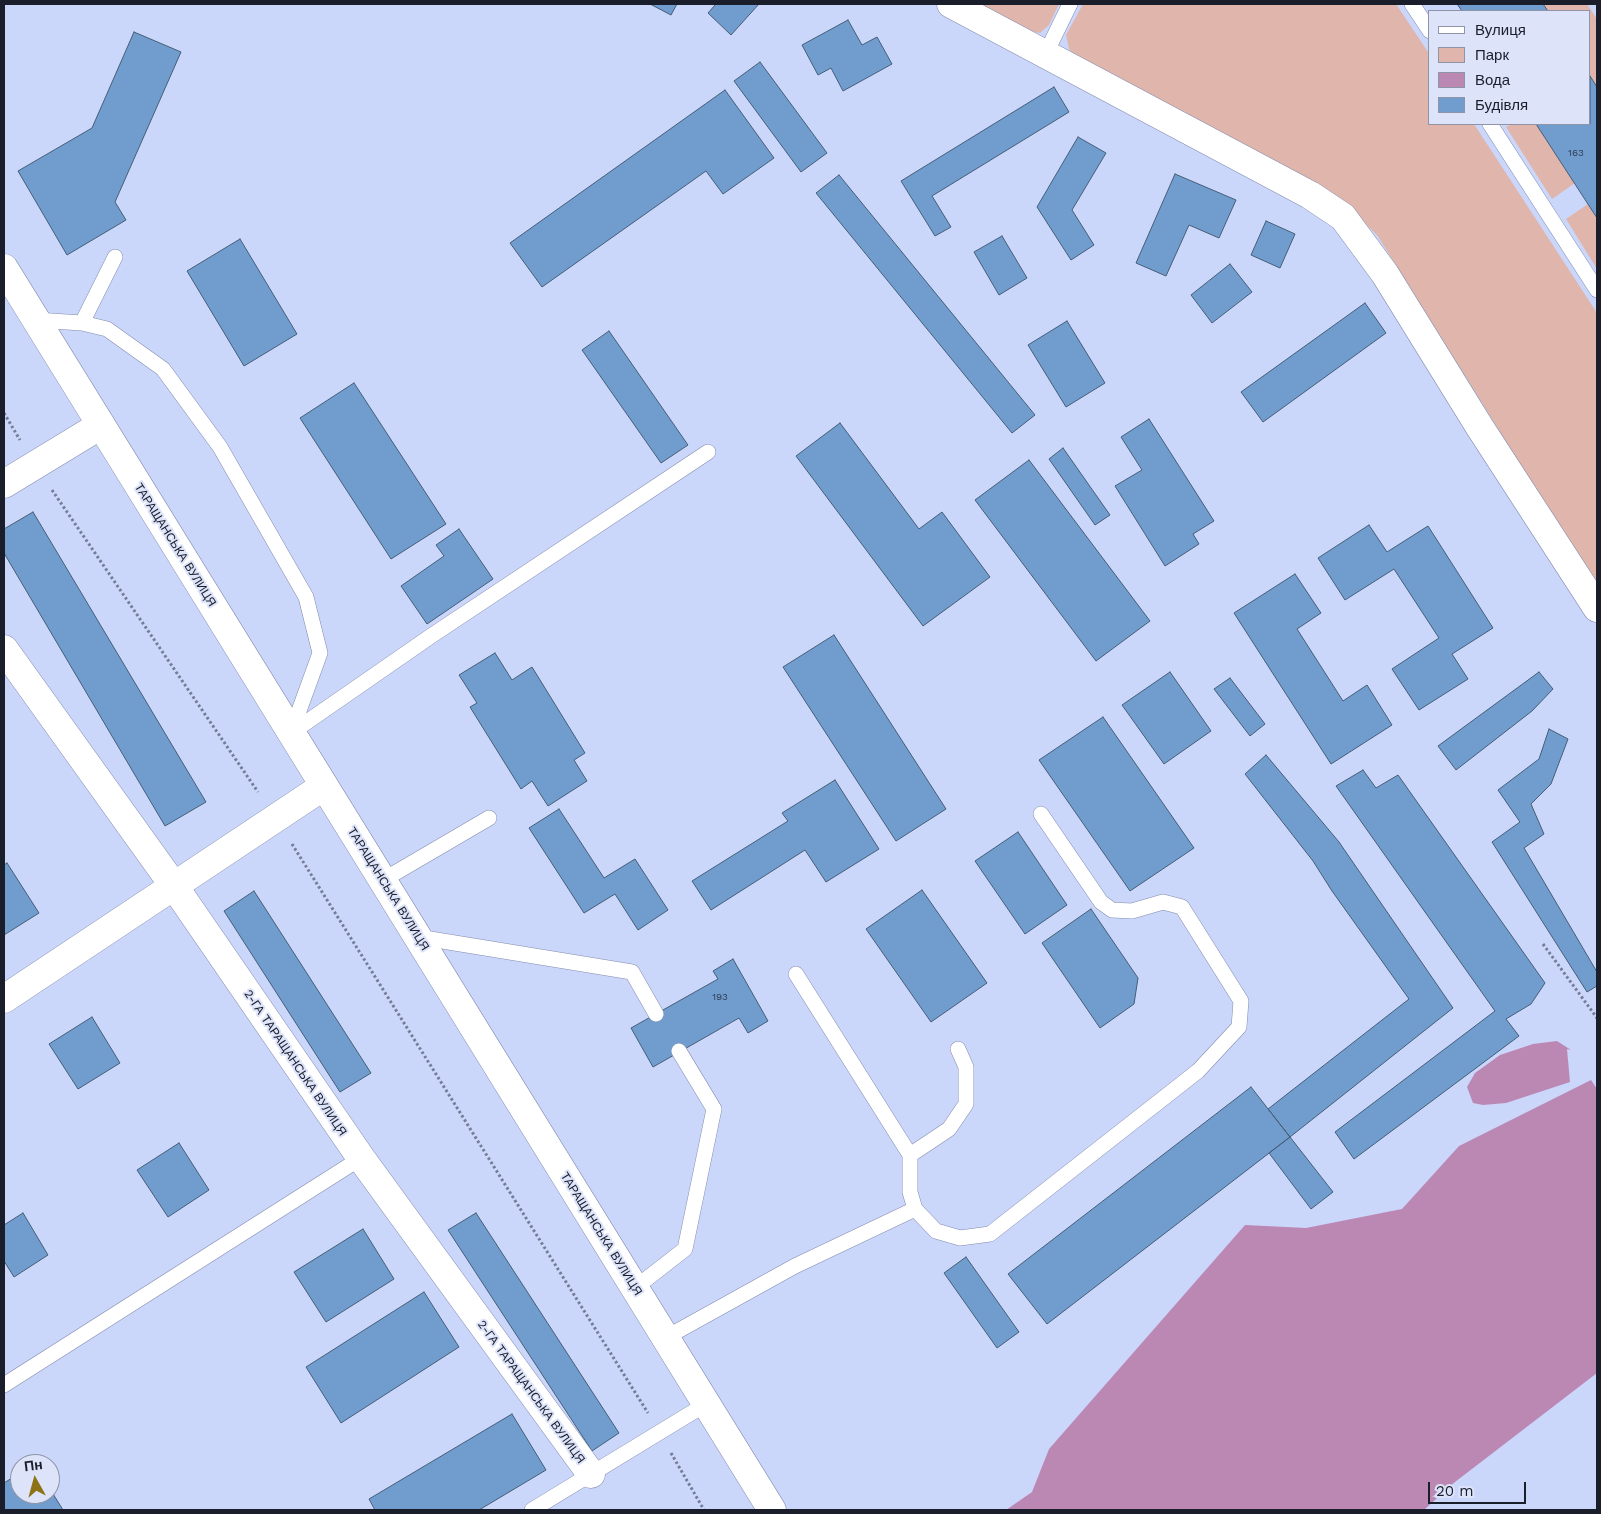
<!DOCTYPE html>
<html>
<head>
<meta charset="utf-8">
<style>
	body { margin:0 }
	#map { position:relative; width:1601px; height:1514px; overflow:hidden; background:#cbd6fb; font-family:"Work Sans",sans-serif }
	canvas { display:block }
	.frame { position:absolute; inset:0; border:5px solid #1a1e2b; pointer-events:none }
	.legend { position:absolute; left:1428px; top:10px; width:162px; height:115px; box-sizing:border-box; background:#dde4fa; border:1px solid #8f95a7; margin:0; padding:6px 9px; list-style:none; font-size:15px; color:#1a1e2b }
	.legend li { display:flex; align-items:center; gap:10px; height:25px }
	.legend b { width:25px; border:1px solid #8f95a7 }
	.north { position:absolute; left:10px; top:1454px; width:50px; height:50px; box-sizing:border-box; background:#dde4fa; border:1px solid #8f95a7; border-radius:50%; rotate:353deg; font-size:14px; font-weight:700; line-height:20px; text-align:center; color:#1a1e2b }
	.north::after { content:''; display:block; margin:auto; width:18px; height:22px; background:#8d7316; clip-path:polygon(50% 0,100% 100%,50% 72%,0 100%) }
	.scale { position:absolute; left:1428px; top:1482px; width:98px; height:22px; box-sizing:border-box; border:2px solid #1a1e2b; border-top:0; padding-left:6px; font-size:15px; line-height:18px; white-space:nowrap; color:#1a1e2b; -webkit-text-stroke:4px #dde4fa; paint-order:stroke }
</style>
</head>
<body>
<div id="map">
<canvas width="1601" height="1514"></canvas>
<div class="frame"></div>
<ul class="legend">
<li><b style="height:6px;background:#fff"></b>Вулиця</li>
<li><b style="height:14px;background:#e0b5ac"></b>Парк</li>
<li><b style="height:14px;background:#bb88b4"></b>Вода</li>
<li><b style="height:14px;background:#719dce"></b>Будівля</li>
</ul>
<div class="north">Пн</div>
<div class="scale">20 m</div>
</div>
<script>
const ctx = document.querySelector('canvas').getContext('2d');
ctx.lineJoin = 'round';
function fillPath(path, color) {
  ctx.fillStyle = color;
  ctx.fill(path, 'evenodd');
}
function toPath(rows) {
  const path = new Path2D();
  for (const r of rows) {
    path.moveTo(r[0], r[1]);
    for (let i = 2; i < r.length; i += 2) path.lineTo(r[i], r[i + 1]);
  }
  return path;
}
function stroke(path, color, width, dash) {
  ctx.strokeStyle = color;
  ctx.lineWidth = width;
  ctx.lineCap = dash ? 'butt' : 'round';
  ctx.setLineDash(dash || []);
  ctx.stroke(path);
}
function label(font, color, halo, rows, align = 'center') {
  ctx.font = font + ' "Work Sans",sans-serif';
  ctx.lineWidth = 4;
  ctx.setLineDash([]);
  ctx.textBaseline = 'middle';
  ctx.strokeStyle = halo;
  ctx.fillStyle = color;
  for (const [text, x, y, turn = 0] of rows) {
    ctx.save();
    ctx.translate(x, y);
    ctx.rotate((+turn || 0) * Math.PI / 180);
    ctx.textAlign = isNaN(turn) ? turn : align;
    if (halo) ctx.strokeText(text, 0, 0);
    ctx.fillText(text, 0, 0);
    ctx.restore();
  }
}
const green = toPath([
	[979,4,1059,4,1049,25,1040,33,1030,31],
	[1083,4,1396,4,1430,55,1430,124,1474,124,1597,313,1597,587,1377,235,1349,208,1076,58,1069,49,1066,35],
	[1543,4,1587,4,1597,19,1597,87,1590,76,1590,11,1548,11],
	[1512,124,1536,124,1575,183,1552,199,1506,127],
	[1588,204,1597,218,1597,269,1566,219]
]);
const water = toPath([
	[1557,1041,1571,1050,1567,1049,1570,1082,1506,1103,1483,1105,1473,1103,1467,1087,1475,1073,1500,1055,1533,1044],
	[1591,1080,1597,1089,1597,1373,1455,1482,1424,1510,1006,1510,1032,1492,1049,1449,1245,1225,1306,1228,1402,1209,1459,1146]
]);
const building = toPath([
	[650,4,677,4,671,15,650,4],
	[716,4,759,4,731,35,708,13,716,4],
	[1457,4,1543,4,1548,11,1462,11,1457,4],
	[848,20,862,45,877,37,892,64,843,91,831,68,818,75,802,45,848,20],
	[134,32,181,52,115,202,126,220,67,255,18,171,92,128,134,32],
	[760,62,827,153,801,172,734,81,760,62],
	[1590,76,1597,87,1597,218,1536,124,1590,124,1590,76],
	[1054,87,1069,112,932,196,951,227,935,236,901,181,1054,87],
	[725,90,774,158,723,194,706,171,542,287,510,243,725,90],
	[1078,137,1106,153,1072,210,1094,245,1071,260,1037,207,1078,137],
	[1175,174,1236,200,1219,238,1189,225,1166,276,1136,263,1175,174],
	[839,175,1035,415,1012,433,816,193,839,175],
	[1266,221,1295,234,1280,268,1251,255,1266,221],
	[1002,236,1027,278,999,295,974,252,1002,236],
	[240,239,297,334,244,366,187,271,240,239],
	[1230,264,1252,292,1212,323,1191,295,1230,264],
	[1365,303,1386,333,1263,422,1241,392,1365,303],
	[1067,321,1105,383,1066,407,1028,345,1067,321],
	[609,331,688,445,661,463,582,350,609,331],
	[354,383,446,524,391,559,300,418,354,383],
	[1149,419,1214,521,1193,534,1199,544,1165,566,1115,486,1142,470,1121,437,1149,419],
	[840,423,919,529,942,512,990,577,923,626,796,456,840,423],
	[1063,448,1110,515,1095,525,1049,459,1063,448],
	[1029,460,1150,621,1096,661,975,500,1029,460],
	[33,512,206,802,165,826,4,553,4,529,33,512],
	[1369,525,1387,552,1428,526,1493,628,1452,654,1468,679,1419,710,1392,669,1439,638,1394,569,1345,600,1318,558,1369,525],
	[459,529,493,579,427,624,401,586,444,556,436,545,459,529],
	[1295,574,1321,613,1297,629,1343,701,1367,685,1392,725,1331,764,1234,613,1295,574],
	[834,635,946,809,896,841,783,667,834,635],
	[495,653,512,680,532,667,585,753,574,760,587,781,548,806,532,781,521,789,470,707,477,703,459,675,495,653],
	[1170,672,1211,731,1164,764,1122,705,1170,672],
	[1539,672,1553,689,1532,711,1456,770,1438,746,1539,672],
	[1230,678,1265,724,1250,736,1214,689,1230,678],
	[1103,717,1194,848,1130,891,1039,760,1103,717],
	[1549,729,1568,739,1551,784,1531,804,1544,834,1524,848,1597,972,1597,986,1587,992,1492,842,1520,822,1498,790,1539,759,1549,729],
	[1266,755,1339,842,1453,1008,1290,1137,1268,1109,1409,999,1332,891,1313,861,1245,774,1266,755],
	[1363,770,1376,788,1398,775,1545,983,1531,1004,1506,1019,1519,1036,1354,1159,1335,1132,1495,1011,1336,786,1363,770],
	[835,780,879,849,826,882,805,850,711,910,692,881,788,821,782,813,835,780],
	[559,809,604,878,635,859,668,910,638,930,615,894,584,913,529,828,559,809],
	[1018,832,1067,905,1025,934,975,861,1018,832],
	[7,863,39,913,4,935,4,865,7,863],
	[922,890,987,983,931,1022,866,929,922,890],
	[254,891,371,1073,340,1092,224,911,254,891],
	[1091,909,1138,978,1134,1004,1100,1028,1042,943,1091,909],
	[733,959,768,1021,748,1033,739,1018,653,1067,631,1028,718,979,713,971,733,959],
	[92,1017,120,1063,78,1089,49,1044,92,1017],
	[1251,1087,1290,1137,1047,1324,1008,1274,1251,1087],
	[1290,1137,1333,1192,1311,1209,1269,1153,1290,1137],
	[179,1143,209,1190,168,1217,137,1170,179,1143],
	[23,1213,48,1255,14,1277,4,1261,4,1225,23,1213],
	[476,1213,619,1433,592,1451,448,1230,476,1213],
	[363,1229,394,1279,326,1322,294,1272,363,1229],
	[966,1257,1019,1332,997,1348,944,1273,966,1257],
	[424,1292,459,1347,341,1423,306,1367,424,1292],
	[512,1414,546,1470,479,1510,375,1510,369,1499,512,1414],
	[20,1473,20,1494,50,1494,50,1489,63,1510,4,1510,4,1483,20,1473]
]);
const path = toPath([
	[4,413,20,440],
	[52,490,258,792],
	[292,844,648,1413],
	[1543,944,1597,1018],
	[671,1453,704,1510]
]);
const service = toPath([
	[1412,4,1430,31],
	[1046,53,1070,4],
	[1490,124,1597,290],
	[36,320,82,323,107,329,163,369,220,447,306,597,320,653,291,733],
	[82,323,115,257],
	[291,733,431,636,708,452],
	[383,880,489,818],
	[418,937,632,972,656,1014],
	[796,974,910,1155,910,1192,915,1209],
	[910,1155,949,1129,966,1104,966,1067,958,1049],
	[635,1288,685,1249,714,1109,679,1051],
	[665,1338,795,1266,915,1209,936,1231,960,1238,990,1234,1198,1071,1239,1027,1241,1001,1182,907,1163,902,1132,911,1112,910,1101,902,1041,814],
	[4,1385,361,1158],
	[532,1510,706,1404]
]);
const minor = toPath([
	[951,4,1310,195,1343,217,1385,274,1479,426,1597,608],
	[4,484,101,425],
	[4,649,174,886,361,1158,591,1474],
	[4,999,324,786]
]);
const primary = toPath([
	[4,268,772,1510]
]);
const numberNames = [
	["163",1576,153],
	["193",720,997]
];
const streetNames = [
	["ТАРАЩАНСЬКА ВУЛИЦЯ",175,545,58],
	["ТАРАЩАНСЬКА ВУЛИЦЯ",388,889,58],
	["2-ГА ТАРАЩАНСЬКА ВУЛИЦЯ",295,1063,56],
	["ТАРАЩАНСЬКА ВУЛИЦЯ",601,1234,58],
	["2-ГА ТАРАЩАНСЬКА ВУЛИЦЯ",531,1392,54]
];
fillPath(green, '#e0b5ac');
fillPath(water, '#bb88b4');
fillPath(building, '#719dce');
stroke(building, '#455d77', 1);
stroke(service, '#828cae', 16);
stroke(minor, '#828cae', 29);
stroke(primary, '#828cae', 29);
stroke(path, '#757c96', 3, [2.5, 2.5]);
stroke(service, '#fff', 15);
stroke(minor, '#fff', 28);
stroke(primary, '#fff', 28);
label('10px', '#303e54', null, numberNames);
label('12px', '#1a1e2b', '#dde4fa', streetNames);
</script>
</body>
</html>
